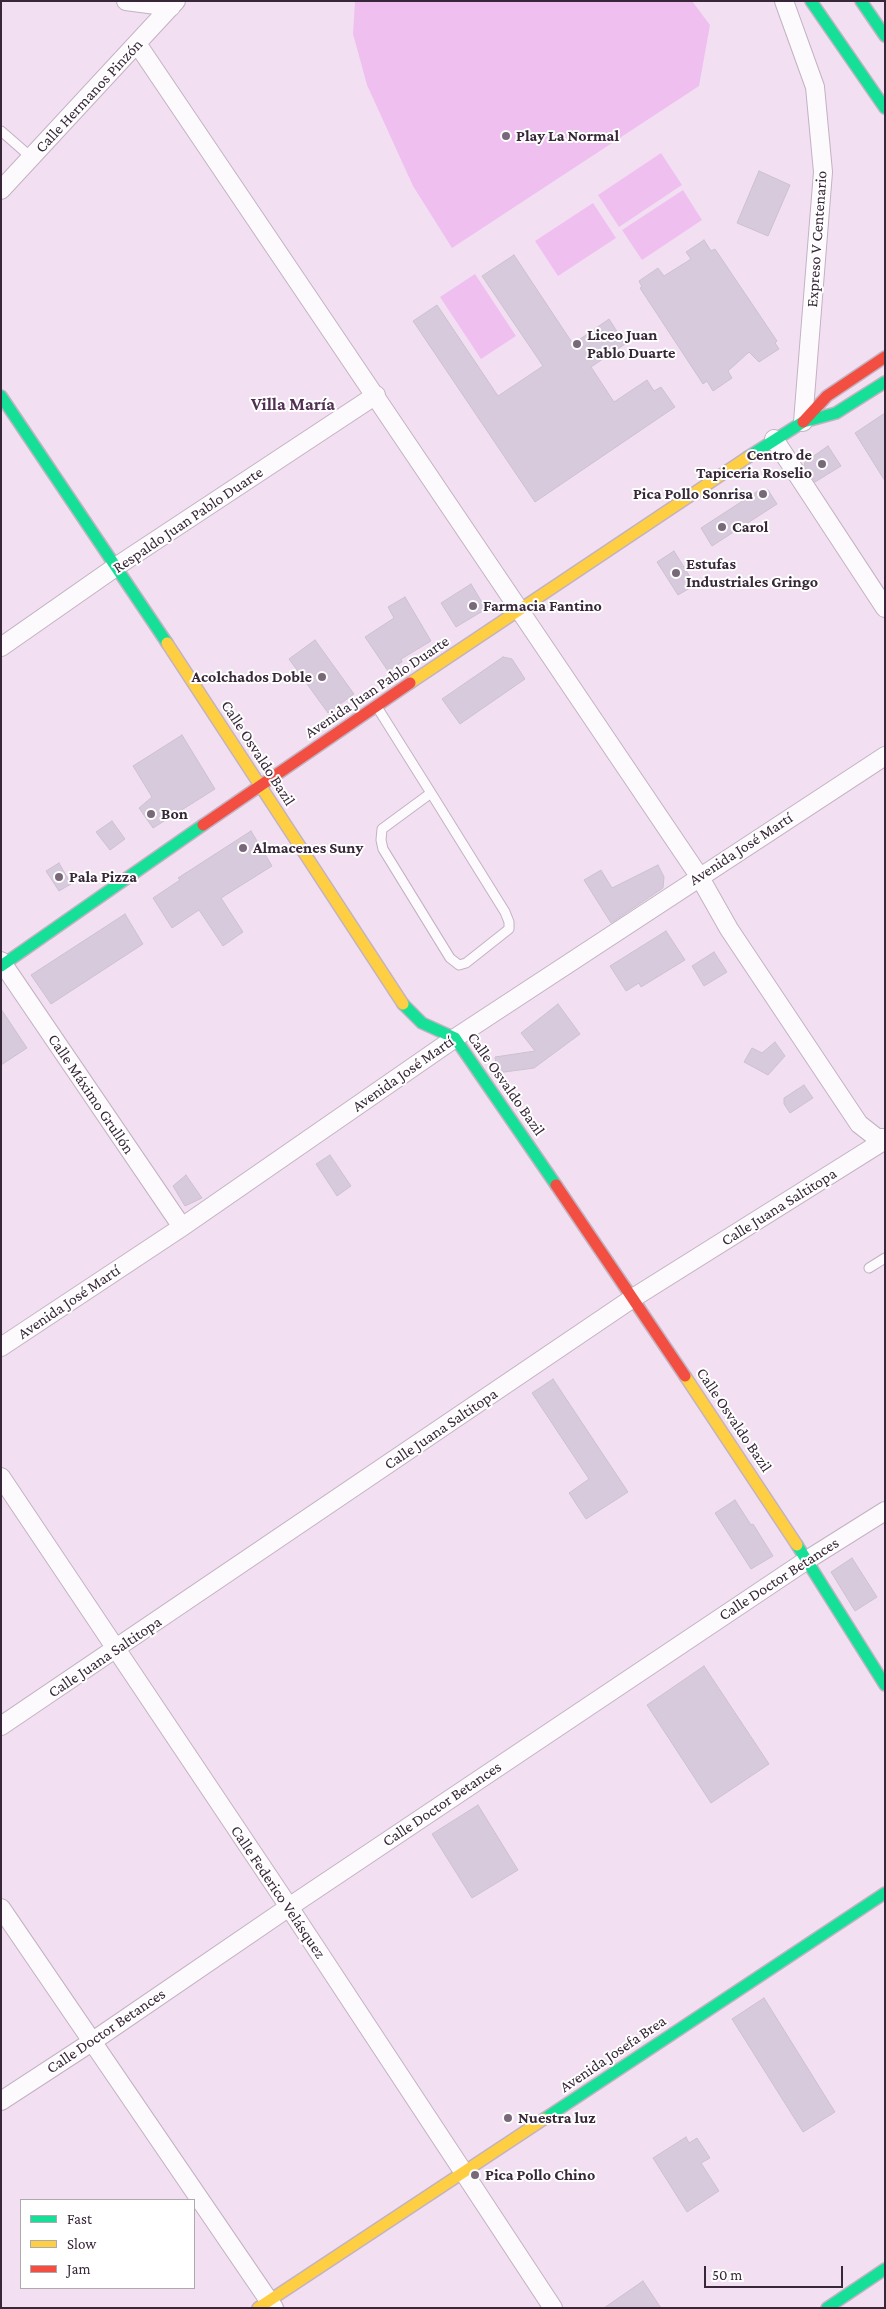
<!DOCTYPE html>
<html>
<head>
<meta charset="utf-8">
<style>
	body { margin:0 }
	#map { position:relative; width:886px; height:2309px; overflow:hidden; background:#f2e0f2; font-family:"Crimson Pro",serif }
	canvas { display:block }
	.frame { position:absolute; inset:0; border:2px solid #372738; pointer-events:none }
	.legend { position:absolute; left:20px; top:2199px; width:175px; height:90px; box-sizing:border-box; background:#fff; border:1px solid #afa9af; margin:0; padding:6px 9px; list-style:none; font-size:15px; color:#372738 }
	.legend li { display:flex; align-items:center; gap:10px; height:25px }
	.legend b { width:25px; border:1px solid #afa9af }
	.scale { position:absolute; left:704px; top:2266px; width:139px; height:22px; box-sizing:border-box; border:2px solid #372738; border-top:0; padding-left:6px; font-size:15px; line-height:18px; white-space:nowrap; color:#372738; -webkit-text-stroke:4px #fff; paint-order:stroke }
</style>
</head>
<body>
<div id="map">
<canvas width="886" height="2309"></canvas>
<div class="frame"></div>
<ul class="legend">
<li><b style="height:6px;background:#16e098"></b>Fast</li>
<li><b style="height:6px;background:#ffcf43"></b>Slow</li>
<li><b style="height:6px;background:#f24e42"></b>Jam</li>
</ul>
<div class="scale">50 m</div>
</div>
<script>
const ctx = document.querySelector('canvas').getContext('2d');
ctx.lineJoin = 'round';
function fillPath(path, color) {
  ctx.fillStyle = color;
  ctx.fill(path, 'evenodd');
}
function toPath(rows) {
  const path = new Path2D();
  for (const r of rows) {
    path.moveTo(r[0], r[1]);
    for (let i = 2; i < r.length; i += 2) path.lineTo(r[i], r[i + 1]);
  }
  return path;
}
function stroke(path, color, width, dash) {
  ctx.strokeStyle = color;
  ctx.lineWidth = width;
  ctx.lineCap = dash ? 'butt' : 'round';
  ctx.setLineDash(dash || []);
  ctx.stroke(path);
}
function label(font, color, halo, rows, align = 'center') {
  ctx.font = font + ' "Crimson Pro",serif';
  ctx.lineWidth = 4;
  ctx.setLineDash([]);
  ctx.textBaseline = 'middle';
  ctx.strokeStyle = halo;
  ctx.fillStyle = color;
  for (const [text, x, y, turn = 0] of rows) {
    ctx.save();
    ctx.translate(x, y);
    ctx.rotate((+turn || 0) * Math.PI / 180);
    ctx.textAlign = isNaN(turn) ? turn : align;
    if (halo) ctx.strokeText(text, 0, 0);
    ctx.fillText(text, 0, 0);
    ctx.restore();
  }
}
const green = toPath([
	[355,1,692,1,710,25,699,86,452,248,413,186,367,85,353,34],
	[661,153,682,185,619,227,598,195],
	[683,190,702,220,642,260,622,230],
	[593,203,616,238,558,276,535,241],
	[475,274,516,336,481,359,440,297]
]);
const building = toPath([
	[759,171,790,185,768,236,737,223,759,171],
	[704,240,711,251,715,249,777,341,775,343,779,349,759,362,749,352,728,371,732,378,713,391,707,381,703,384,640,288,642,287,639,281,658,268,664,276,691,259,686,252,704,240],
	[514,255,573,344,609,319,625,344,591,367,614,402,647,380,654,391,661,387,675,407,535,502,413,321,437,305,498,396,543,366,482,276,514,255],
	[885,413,885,481,855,433,885,413],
	[828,446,841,466,815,482,804,466,805,462,828,446],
	[761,489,768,490,777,504,712,546,701,528,761,489],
	[674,551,695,585,678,595,657,562,674,551],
	[471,584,486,609,456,627,441,603,471,584],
	[405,597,431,641,401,659,402,662,388,671,365,637,394,618,388,607,405,597],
	[315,640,354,694,328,713,289,659,315,640],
	[503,657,512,659,525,679,460,724,442,699,503,657],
	[182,735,215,789,153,828,139,808,152,797,133,766,182,735],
	[112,821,125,839,110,850,96,832,112,821],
	[251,831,272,866,221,898,243,932,223,946,199,910,172,928,153,898,180,880,178,878,251,831],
	[59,863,71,884,59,891,46,871,59,863],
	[658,865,664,877,663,888,611,923,584,880,601,870,612,888,658,865],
	[125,914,143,944,51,1004,31,975,125,914],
	[666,931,685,960,641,987,639,983,626,991,610,966,666,931],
	[714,952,727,972,704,986,692,966,714,952],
	[558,1004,580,1034,534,1068,497,1073,495,1057,535,1051,521,1033,558,1004],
	[1,1009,27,1048,1,1065,1,1009],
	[775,1042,785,1056,768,1075,744,1062,752,1048,762,1053,775,1042],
	[804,1085,813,1098,790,1113,784,1104,784,1098,804,1085],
	[330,1155,351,1186,337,1196,316,1164,330,1155],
	[186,1175,202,1198,185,1206,173,1186,186,1175],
	[553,1379,628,1492,586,1519,569,1493,589,1479,532,1393,553,1379],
	[735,1500,751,1525,753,1524,773,1556,751,1569,715,1513,735,1500],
	[852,1558,877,1597,855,1611,831,1572,852,1558],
	[704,1666,769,1764,711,1803,647,1705,704,1666],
	[478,1805,518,1870,472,1898,432,1834,478,1805],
	[764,1998,835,2112,803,2132,732,2019,764,1998],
	[686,2137,689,2143,697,2138,710,2158,701,2163,719,2191,687,2212,653,2158,686,2137],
	[643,2281,661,2308,604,2308,643,2281]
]);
const lane = toPath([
	[1,131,32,158],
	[377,707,431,793,505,912,509,922,509,929,466,963,459,965,450,958,383,849,381,840,382,829,431,793],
	[869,1268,885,1258]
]);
const street = toPath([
	[126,1,171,7,170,1],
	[784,1,815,87,823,172,803,422],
	[138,45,699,876,729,929,859,1124,877,1138,885,1138],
	[1,190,176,1],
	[774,439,885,608],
	[1,647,117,566,376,395],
	[1,961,182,1227],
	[1,1347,182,1227,455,1038,885,756],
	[1,1477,289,1907,553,2308],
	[1,1726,633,1298,885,1140],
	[1,1908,274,2308],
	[1,2101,93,2041,289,1907,807,1560,885,1511]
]);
const fast = toPath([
	[811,1,885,108],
	[861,1,885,36],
	[1,396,167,643],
	[748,457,803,422,836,413,885,382],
	[1,966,203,825],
	[403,1004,422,1023,455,1038,556,1185],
	[797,1545,885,1685],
	[544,2119,885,1893],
	[827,2308,885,2269]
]);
const slow = toPath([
	[167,643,403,1004],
	[410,683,748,457],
	[685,1376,797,1545],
	[258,2308,544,2119]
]);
const jam = toPath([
	[803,422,827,396,885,357],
	[203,825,410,683],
	[556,1185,685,1376]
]);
const markers = [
	[506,136,5,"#786879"],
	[577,344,5,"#786879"],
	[822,464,5,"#786879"],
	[763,494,5,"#786879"],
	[722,527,5,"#786879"],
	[676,573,5,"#786879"],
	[473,606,5,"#786879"],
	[322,677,5,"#786879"],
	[151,814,5,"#786879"],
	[243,848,5,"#786879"],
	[59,877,5,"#786879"],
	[508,2118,5,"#786879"],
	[475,2175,5,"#786879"]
];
const streetNames = [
	["Calle Hermanos Pinzón",89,96,-47],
	["Expreso V Centenario",817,239,-86],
	["Respaldo Juan Pablo Duarte",188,520,-34],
	["Avenida Juan Pablo Duarte",377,687,-34],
	["Calle Osvaldo Bazil",258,753,57],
	["Avenida José Martí",741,849,-33],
	["Avenida José Martí",403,1074,-35],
	["Calle Osvaldo Bazil",506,1084,55],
	["Calle Máximo Grullón",91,1094,56],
	["Calle Juana Saltitopa",779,1207,-32],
	["Avenida José Martí",69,1302,-34],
	["Calle Osvaldo Bazil",734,1420,56],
	["Calle Juana Saltitopa",441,1429,-34],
	["Calle Doctor Betances",779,1579,-33],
	["Calle Juana Saltitopa",105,1657,-34],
	["Calle Doctor Betances",442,1804,-34],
	["Calle Federico Velásquez",278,1892,56],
	["Calle Doctor Betances",106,2031,-34],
	["Avenida Josefa Brea",613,2054,-34]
];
const poiNames = [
	["Play La Normal",516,136],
	["Liceo Juan",587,335],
	["Pablo Duarte",587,353],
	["Centro de",812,455,"right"],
	["Tapiceria Roselio",812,473,"right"],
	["Pica Pollo Sonrisa",753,494,"right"],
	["Carol",732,527],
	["Estufas",686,564],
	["Industriales Gringo",686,582],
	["Farmacia Fantino",483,606],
	["Acolchados Doble",312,677,"right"],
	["Bon",161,814],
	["Almacenes Suny",253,848],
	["Pala Pizza",69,877],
	["Nuestra luz",518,2118],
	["Pica Pollo Chino",485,2175]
];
const neighbourhoodNames = [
	["Villa María",293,404]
];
fillPath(green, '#efbff0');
fillPath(building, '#d7cadc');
stroke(building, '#ccc0d0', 1);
stroke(lane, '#c2b2c2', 11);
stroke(street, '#c2b2c2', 20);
stroke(fast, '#c2b2c2', 14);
stroke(slow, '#c2b2c2', 14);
stroke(jam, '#c2b2c2', 14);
stroke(lane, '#fdfafd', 9);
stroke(street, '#fdfafd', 18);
stroke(fast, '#16e098', 11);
stroke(slow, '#ffcf43', 11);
stroke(jam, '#f24e42', 11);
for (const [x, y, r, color] of markers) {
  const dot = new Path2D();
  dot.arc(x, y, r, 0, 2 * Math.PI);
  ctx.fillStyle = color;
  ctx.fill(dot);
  stroke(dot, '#fff', 2);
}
label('16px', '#372738', '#fff', streetNames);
label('bold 16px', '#372738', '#fff', poiNames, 'left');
label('bold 18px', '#523053', '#fff', neighbourhoodNames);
</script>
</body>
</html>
